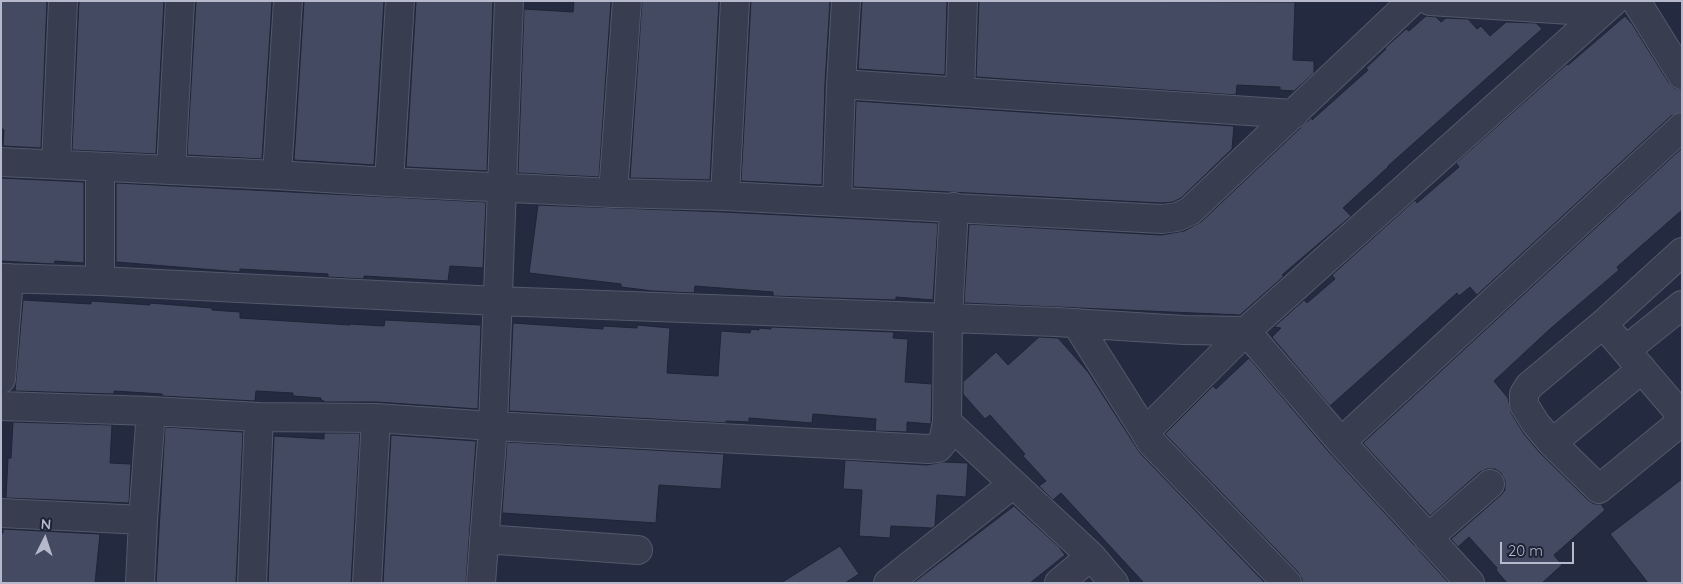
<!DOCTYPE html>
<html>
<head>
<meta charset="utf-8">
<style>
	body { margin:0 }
	#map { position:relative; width:1683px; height:584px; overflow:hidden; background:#242b40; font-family:Quicksand,sans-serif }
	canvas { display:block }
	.frame { position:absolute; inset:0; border:2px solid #b5b9cb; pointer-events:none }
	.north { position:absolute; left:20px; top:514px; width:50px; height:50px; -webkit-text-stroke:4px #1d2335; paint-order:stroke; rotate:4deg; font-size:14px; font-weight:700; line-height:20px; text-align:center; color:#b5b9cb }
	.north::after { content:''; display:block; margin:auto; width:18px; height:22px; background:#b5b9cb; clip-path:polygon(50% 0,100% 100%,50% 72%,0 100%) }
	.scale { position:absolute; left:1500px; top:542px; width:74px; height:22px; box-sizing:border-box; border:2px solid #b5b9cb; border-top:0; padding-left:6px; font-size:15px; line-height:18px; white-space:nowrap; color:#b5b9cb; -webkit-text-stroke:4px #1d2335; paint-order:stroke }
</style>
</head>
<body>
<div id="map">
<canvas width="1683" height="584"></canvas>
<div class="frame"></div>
<div class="north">N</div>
<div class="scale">20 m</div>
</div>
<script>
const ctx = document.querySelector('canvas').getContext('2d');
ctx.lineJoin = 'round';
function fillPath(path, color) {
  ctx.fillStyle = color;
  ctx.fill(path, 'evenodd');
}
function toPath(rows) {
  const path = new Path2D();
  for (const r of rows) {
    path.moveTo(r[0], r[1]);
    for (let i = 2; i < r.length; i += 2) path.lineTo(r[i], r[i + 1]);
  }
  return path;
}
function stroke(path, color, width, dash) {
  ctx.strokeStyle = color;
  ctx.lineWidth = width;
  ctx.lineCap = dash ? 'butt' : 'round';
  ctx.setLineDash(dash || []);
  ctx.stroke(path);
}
const building = toPath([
	[1,1,47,1,41,148,3,146,4,130,1,128,1,1],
	[79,1,164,1,156,154,72,150,79,1],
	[196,1,272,1,262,159,187,155,196,1],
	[304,1,384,1,374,165,294,160,304,1],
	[416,1,493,1,487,171,406,167,416,1],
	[574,1,611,1,599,177,518,173,524,9,573,12,574,1],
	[642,1,719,1,710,180,630,178,642,1],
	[751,1,830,1,825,83,822,185,741,181,751,1],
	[862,1,947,1,945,75,858,69,862,1],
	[979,1,1295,2,1293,60,1314,61,1314,73,1294,91,1280,90,1280,87,1237,85,1236,95,976,77,979,1],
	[1426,16,1436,17,1441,22,1446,18,1468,19,1477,29,1481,26,1490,36,1506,22,1536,23,1542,29,1388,166,1388,167,1343,208,1351,216,1282,275,1284,276,1240,315,964,303,969,224,1161,235,1184,231,1201,222,1312,117,1312,120,1368,70,1366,68,1386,49,1385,48,1395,39,1406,29,1409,31,1426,16],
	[1625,16,1632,24,1669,83,1674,88,1682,90,1682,112,1671,116,1477,295,1470,287,1459,296,1457,293,1330,406,1272,337,1281,328,1274,327,1304,300,1307,303,1335,279,1332,275,1415,200,1417,203,1459,167,1456,163,1567,64,1568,65,1625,16],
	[856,101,1234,126,1232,149,1181,198,1173,202,1161,203,853,187,856,101],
	[1682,148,1682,210,1617,267,1619,270,1550,329,1494,381,1508,398,1511,413,1524,434,1540,453,1588,500,1594,504,1601,504,1605,510,1554,555,1562,565,1542,583,1507,583,1496,570,1497,568,1469,537,1458,547,1451,539,1501,495,1505,490,1505,481,1501,473,1495,469,1487,469,1480,472,1430,516,1363,443,1682,148],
	[1,178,84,182,84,263,55,261,54,264,1,261,1,178],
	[116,183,486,202,483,268,450,266,448,281,364,276,364,279,328,277,328,274,240,269,240,272,116,262,116,183],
	[538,205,724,212,938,223,933,300,896,297,896,300,773,296,773,292,695,286,694,293,653,291,621,287,621,284,529,273,538,205],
	[23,300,91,304,91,301,150,305,150,303,212,308,212,310,240,312,240,318,350,325,350,324,384,326,385,320,481,325,478,409,377,402,326,402,321,400,321,398,293,396,293,393,256,391,255,401,162,396,162,394,114,391,114,394,15,391,23,300],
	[513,323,603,329,603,326,637,328,637,325,670,328,667,373,718,376,721,331,750,333,751,329,759,330,759,328,771,329,771,327,894,332,893,338,908,339,905,382,932,384,931,424,907,422,907,432,875,431,876,419,813,414,812,423,749,418,749,422,726,421,726,423,509,411,513,323],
	[1039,337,1058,338,1088,372,1140,453,1265,583,1144,583,1061,493,1053,500,1039,486,1046,481,1023,456,1025,454,990,415,985,419,963,394,963,382,996,352,1008,365,1039,337],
	[1249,358,1329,452,1449,583,1302,583,1302,579,1298,572,1165,434,1213,386,1216,389,1249,358],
	[13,422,112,425,110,463,131,464,129,503,6,498,8,458,11,458,13,422],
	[165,427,243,432,236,583,156,583,165,427],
	[324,433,360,433,351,583,268,583,274,436,324,439,324,433],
	[391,435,476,441,466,583,383,583,391,435],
	[507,442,724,454,721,489,659,485,656,523,502,513,507,442],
	[845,460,927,465,943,462,968,463,966,497,937,495,935,526,932,528,891,526,890,538,859,536,862,490,843,489,845,460],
	[1682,479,1682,583,1648,583,1610,534,1682,479],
	[1014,506,1059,547,1065,555,1030,583,913,583,1014,506],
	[3,529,100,534,95,583,1,583,1,533,3,533,3,529],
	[840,546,859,574,845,583,781,583,840,546]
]);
const minor = toPath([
	[1430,1,1571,10,1612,1],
	[1636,1,1682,75],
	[841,84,1294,114],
	[960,92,963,1],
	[1,162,277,175,389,182,613,193,725,196,1162,219,1177,217,1190,211,1412,1],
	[56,164,63,1],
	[100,167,100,281],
	[171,170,180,1],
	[277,175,288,1],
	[389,182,400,1],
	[613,193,627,1],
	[725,196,735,1],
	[837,202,841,84,846,1],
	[1682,252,1603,324,1529,386,1524,394,1524,405,1536,424,1552,443,1599,489,1682,421],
	[1,278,100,281,497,301,1056,322,1184,330,1246,331,1614,1],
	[1076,323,1145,432],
	[1603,324,1682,416],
	[1626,350,1682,305],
	[1,379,9,278],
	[1,406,151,411,259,417,376,418,493,426,928,449,938,448,943,442,947,422,1091,556,1059,583],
	[947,422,948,318,954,207],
	[1341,442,1682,127],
	[1552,443,1642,369],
	[1,513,143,520],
	[1428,538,1490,484],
	[484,539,638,550],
	[1091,556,1114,583],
	[140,583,143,520,151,411],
	[252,583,259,417],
	[367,583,376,418],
	[481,583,493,426,509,1],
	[888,583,1013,484],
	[1287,583,1151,442,1145,432,1246,331,1341,442,1470,583]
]);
fillPath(building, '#434a62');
stroke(building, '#1f2537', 1);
stroke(minor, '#53596b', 30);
stroke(minor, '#383e50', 28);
</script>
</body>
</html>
